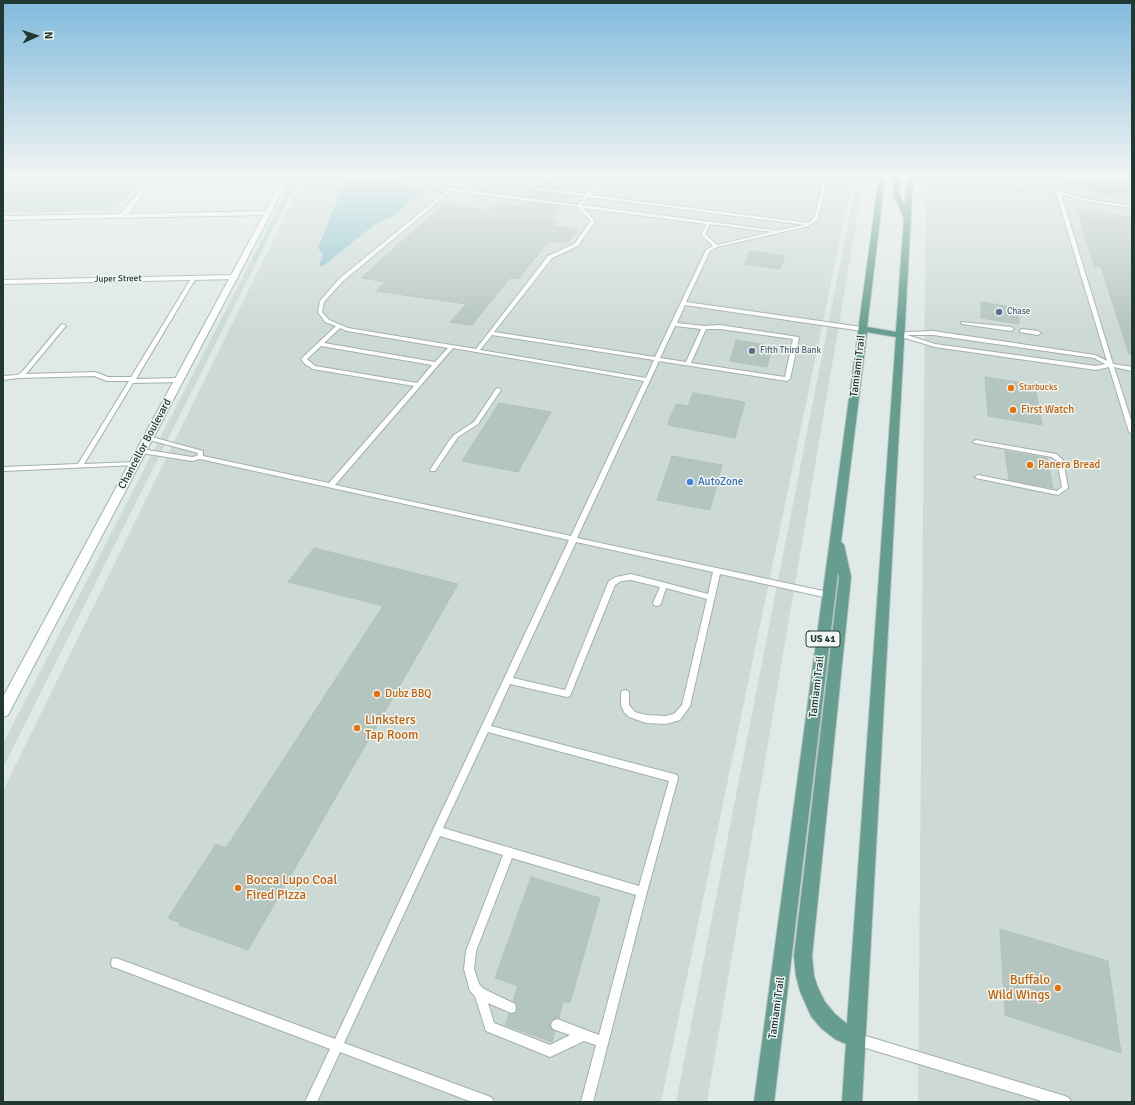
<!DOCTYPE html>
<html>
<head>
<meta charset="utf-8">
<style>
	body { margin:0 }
	#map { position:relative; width:1135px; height:1105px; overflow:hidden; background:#dfe9e5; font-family:Signika,sans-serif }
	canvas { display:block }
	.frame { position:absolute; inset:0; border:4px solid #213833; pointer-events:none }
	.north { position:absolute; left:16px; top:16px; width:40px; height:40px; -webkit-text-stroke:3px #eff6f3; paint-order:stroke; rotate:87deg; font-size:11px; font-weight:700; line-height:16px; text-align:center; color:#213833 }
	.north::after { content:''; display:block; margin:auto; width:14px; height:18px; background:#213833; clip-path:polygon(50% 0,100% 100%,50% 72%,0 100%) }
</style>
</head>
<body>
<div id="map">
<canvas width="1135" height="1105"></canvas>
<div class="frame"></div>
<div class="north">N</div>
</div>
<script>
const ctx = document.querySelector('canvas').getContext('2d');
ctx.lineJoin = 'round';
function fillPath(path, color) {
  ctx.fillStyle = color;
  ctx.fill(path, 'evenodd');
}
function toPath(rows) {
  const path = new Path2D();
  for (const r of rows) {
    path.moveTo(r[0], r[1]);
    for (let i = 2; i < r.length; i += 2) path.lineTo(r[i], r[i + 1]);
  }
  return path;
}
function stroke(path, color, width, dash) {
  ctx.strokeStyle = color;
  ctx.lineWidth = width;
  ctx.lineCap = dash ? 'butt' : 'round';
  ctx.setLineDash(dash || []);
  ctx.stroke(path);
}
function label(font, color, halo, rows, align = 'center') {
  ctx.font = font + ' Signika,sans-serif';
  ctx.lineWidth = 3;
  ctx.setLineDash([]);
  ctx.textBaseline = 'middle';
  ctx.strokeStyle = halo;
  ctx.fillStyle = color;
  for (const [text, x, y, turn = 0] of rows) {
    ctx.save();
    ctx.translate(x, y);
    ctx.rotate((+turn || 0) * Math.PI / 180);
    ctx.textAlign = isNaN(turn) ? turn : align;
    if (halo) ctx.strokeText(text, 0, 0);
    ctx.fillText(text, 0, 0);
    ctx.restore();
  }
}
const built = toPath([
	[304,177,853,177,661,1102,3,1102,3,791],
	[857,177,864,177,707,1102,676,1102],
	[926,177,1064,177,1064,183,1102,195,1132,193,1132,1102,918,1102],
	[251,261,257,261,3,768,3,744]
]);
const green = toPath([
	[3,177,145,177,114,211,3,213],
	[294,177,299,177,257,261,251,261]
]);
const water = toPath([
	[346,177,388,177,421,192,394,216,374,225,323,266,319,266,323,254,318,248],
	[1064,177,1132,177,1132,193,1102,195,1064,183]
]);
const building = toPath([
	[547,177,583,177,574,191,538,187,547,177],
	[534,191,570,196,565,202,529,197,534,191],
	[524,202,561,206,551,219,558,220,553,226,578,229,567,243,549,241,518,279,510,278,472,325,450,322,466,304,376,291,385,282,361,278,443,204,488,210,494,204,519,207,524,202],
	[1077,210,1132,217,1132,353,1129,354,1101,267,1094,266,1077,210],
	[749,251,785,256,780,269,745,264,749,251],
	[981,302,1018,308,1019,324,981,318,981,302],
	[736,340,772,346,767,367,730,361,736,340],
	[985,377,1035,385,1042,425,988,416,985,377],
	[693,393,745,402,735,438,667,425,676,404,688,406,693,393],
	[499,403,551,412,518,472,462,461,499,403],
	[1005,451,1047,458,1053,488,1009,480,1005,451],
	[672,456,722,465,710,510,657,500,672,456],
	[314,548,458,584,248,950,179,925,180,923,168,918,216,844,226,848,383,606,288,582,314,548],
	[531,877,600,898,570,1003,563,1001,559,1018,552,1020,550,1024,552,1030,555,1031,552,1042,505,1025,509,1014,516,1012,516,1004,513,1001,518,986,495,978,531,877],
	[1000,929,1108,961,1121,1053,1005,1015,1000,929]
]);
const lane = toPath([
	[421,177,425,177,427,181,441,187,578,205,585,196,439,177,448,177,586,194,600,177,604,177,590,195,809,223,814,218,825,177,829,177,817,220,809,226,717,247,710,251,686,302,862,327,865,329,862,331,685,305,677,323,704,326,720,325,798,337,799,338,790,379,787,381,659,361,577,538,828,592,831,593,832,595,831,597,828,598,720,574,690,706,680,720,666,724,646,723,629,717,624,712,621,705,621,693,622,691,625,690,628,691,629,693,629,705,635,712,646,715,666,716,674,714,682,705,707,599,666,588,661,603,660,605,657,606,654,605,653,603,660,587,631,580,621,581,615,585,570,696,567,697,510,684,491,726,674,774,677,775,678,778,647,892,593,1102,581,1102,596,1045,584,1041,550,1057,486,1031,475,996,470,991,464,969,466,951,503,855,440,836,344,1043,488,1096,492,1098,494,1102,472,1102,340,1052,317,1102,305,1102,330,1049,116,968,112,967,111,963,112,959,116,958,335,1039,569,540,200,459,192,461,141,453,138,451,141,449,192,457,197,456,198,453,146,439,145,438,146,437,148,436,203,451,203,456,329,483,414,386,313,369,305,364,301,359,336,326,325,322,318,312,320,301,339,279,448,190,439,189,424,183,421,177],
	[451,191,578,207,591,221,574,244,548,256,476,349,348,328,329,320,322,312,324,302,343,281,451,191],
	[588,197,805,225,775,231,773,230,582,205,588,197],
	[583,208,707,224,701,234,713,246,706,250,655,357,494,332,552,258,578,246,595,221,583,208],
	[710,224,772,232,717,245,705,234,710,224],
	[675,326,701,329,686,362,660,358,675,326],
	[340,328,347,331,448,348,435,362,324,343,340,328],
	[706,329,720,329,793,339,785,377,691,363,706,329],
	[492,335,654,360,646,378,480,350,492,335],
	[321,346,432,365,417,383,315,366,307,359,321,346],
	[453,348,644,381,571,536,335,485,453,348],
	[576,542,713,572,708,594,631,574,616,577,609,581,608,583,565,690,513,678,576,542],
	[488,732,669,781,639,886,443,828,488,732],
	[512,858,636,895,599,1035,557,1019,553,1021,551,1025,553,1029,570,1035,550,1045,494,1023,488,1003,511,1013,515,1012,516,1008,515,1004,484,989,479,984,474,969,476,951,512,858],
	[943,177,954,177,1040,186,1085,199,1132,206,1132,208,1085,201,1061,194,1113,364,1132,367,1132,371,1114,367,1132,423,1132,434,1129,432,1109,367,1096,370,935,347,898,336,898,334,904,334,904,333,906,332,933,331,1095,355,1107,361,1056,193,1040,188,945,178,943,177],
	[907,335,933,335,1094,358,1105,364,1096,366,935,344,907,335],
	[192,277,196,278,136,379,179,378,182,380,179,382,133,383,84,464,134,462,137,464,136,465,3,471,3,467,78,464,129,381,107,381,94,376,18,378,3,380,3,376,17,375,22,372,61,325,63,324,66,326,65,327,26,374,95,372,108,377,131,377,192,277],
	[961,322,1011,327,1014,329,1011,331,963,324,961,323,961,322],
	[1022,329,1038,331,1041,333,1038,335,1020,332,1020,330,1022,329],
	[498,388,501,390,478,424,458,437,435,471,431,471,430,470,449,441,454,435,474,422,496,389,498,388],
	[976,440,1056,454,1063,460,1068,488,1058,495,976,478,975,477,978,475,1057,491,1062,487,1057,461,1052,457,974,443,973,442,974,441,976,440],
	[856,1033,1065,1096,1069,1098,1071,1102,1045,1102,856,1045,852,1043,850,1039,852,1035,856,1033]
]);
const street = toPath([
	[151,177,157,177,128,214,268,211,271,213,268,215,3,220,3,216,120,214,151,177],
	[234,275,238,277,237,279,3,284,3,280,234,275]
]);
const secondary = toPath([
	[284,177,290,177,8,715,3,717,3,697,284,177]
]);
const primary = toPath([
	[879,177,885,177,867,327,896,332,904,218,893,194,894,177,900,177,899,194,905,205,907,177,913,177,862,1102,842,1102,846,1044,835,1039,821,1028,811,1016,800,991,796,976,794,956,839,577,838,572,774,1102,754,1102,879,177],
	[867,332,896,337,847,1024,835,1014,825,1002,818,988,814,976,812,956,851,577,844,545,841,542,867,332]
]);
const markers = [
	[999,312,4,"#5c6f8a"],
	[752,351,4,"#5c6f8a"],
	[1011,388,4,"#e8710a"],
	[1013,410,4,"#e8710a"],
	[1030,465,4,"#e8710a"],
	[690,482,4,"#3f7fe0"],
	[377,694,4,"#e8710a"],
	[357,728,4,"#e8710a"],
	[238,888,4,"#e8710a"],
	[1058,988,4,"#e8710a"]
];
const farStreetnames = [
	["Juper Street",118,279,-1]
];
const farServicenames = [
	["Chase",1007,312],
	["Fifth Third Bank",760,351]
];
const farFoodnames = [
	["Starbucks",1019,388]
];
const shields = [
	[823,639,34]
];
const shieldNames = [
	["US 41",823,639]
];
const streetNames = [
	["Tamiami Trail",858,366,-83],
	["Chancellor Boulevard",145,444,-62],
	["Tamiami Trail",817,687,-83],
	["Tamiami Trail",777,1008,-82]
];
const foodNames = [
	["First Watch",1021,410],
	["Panera Bread",1038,465],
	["Dubz BBQ",385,694]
];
const shopNames = [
	["AutoZone",698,482]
];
const nearFoodnames = [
	["Linksters",365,721],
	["Tap Room",365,736],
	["Bocca Lupo Coal",246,881],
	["Fired Pizza",246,896],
	["Buffalo",1050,981,"right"],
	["Wild Wings",1050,996,"right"]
];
fillPath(built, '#cdd9d4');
fillPath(green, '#b8dac2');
fillPath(water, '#88c0cc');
fillPath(building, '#b4c4be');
stroke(building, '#b2c2bc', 1);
stroke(lane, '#a2b0ac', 2);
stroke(street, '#a2b0ac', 2);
stroke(secondary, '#9eb4ad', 2);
stroke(primary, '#bcc3c2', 2);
fillPath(lane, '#fff');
fillPath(street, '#fff');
fillPath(secondary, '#fff');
fillPath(primary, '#659d90');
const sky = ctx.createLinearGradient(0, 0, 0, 332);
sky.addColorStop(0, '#81b9dd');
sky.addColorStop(0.53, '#f1f5f3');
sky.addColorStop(1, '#f1f5f300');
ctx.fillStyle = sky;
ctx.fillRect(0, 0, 1135, 332);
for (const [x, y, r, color] of markers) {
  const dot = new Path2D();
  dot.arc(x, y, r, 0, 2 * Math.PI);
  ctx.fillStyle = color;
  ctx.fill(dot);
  stroke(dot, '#eff6f3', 1.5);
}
label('9px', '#213833', '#eff6f3', farStreetnames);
label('9px', '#4e5e75', '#eff6f3', farServicenames, 'left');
label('9px', '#c56008', '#eff6f3', farFoodnames, 'left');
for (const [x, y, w] of shields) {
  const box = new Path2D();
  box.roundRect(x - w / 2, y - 8, w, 16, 3);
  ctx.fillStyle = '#eff6f3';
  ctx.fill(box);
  stroke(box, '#213833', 1);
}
label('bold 10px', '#213833', null, shieldNames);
label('11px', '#213833', '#eff6f3', streetNames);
label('11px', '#c56008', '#eff6f3', foodNames, 'left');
label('11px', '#366cbe', '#eff6f3', shopNames, 'left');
label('13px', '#c56008', '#eff6f3', nearFoodnames, 'left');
</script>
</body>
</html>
